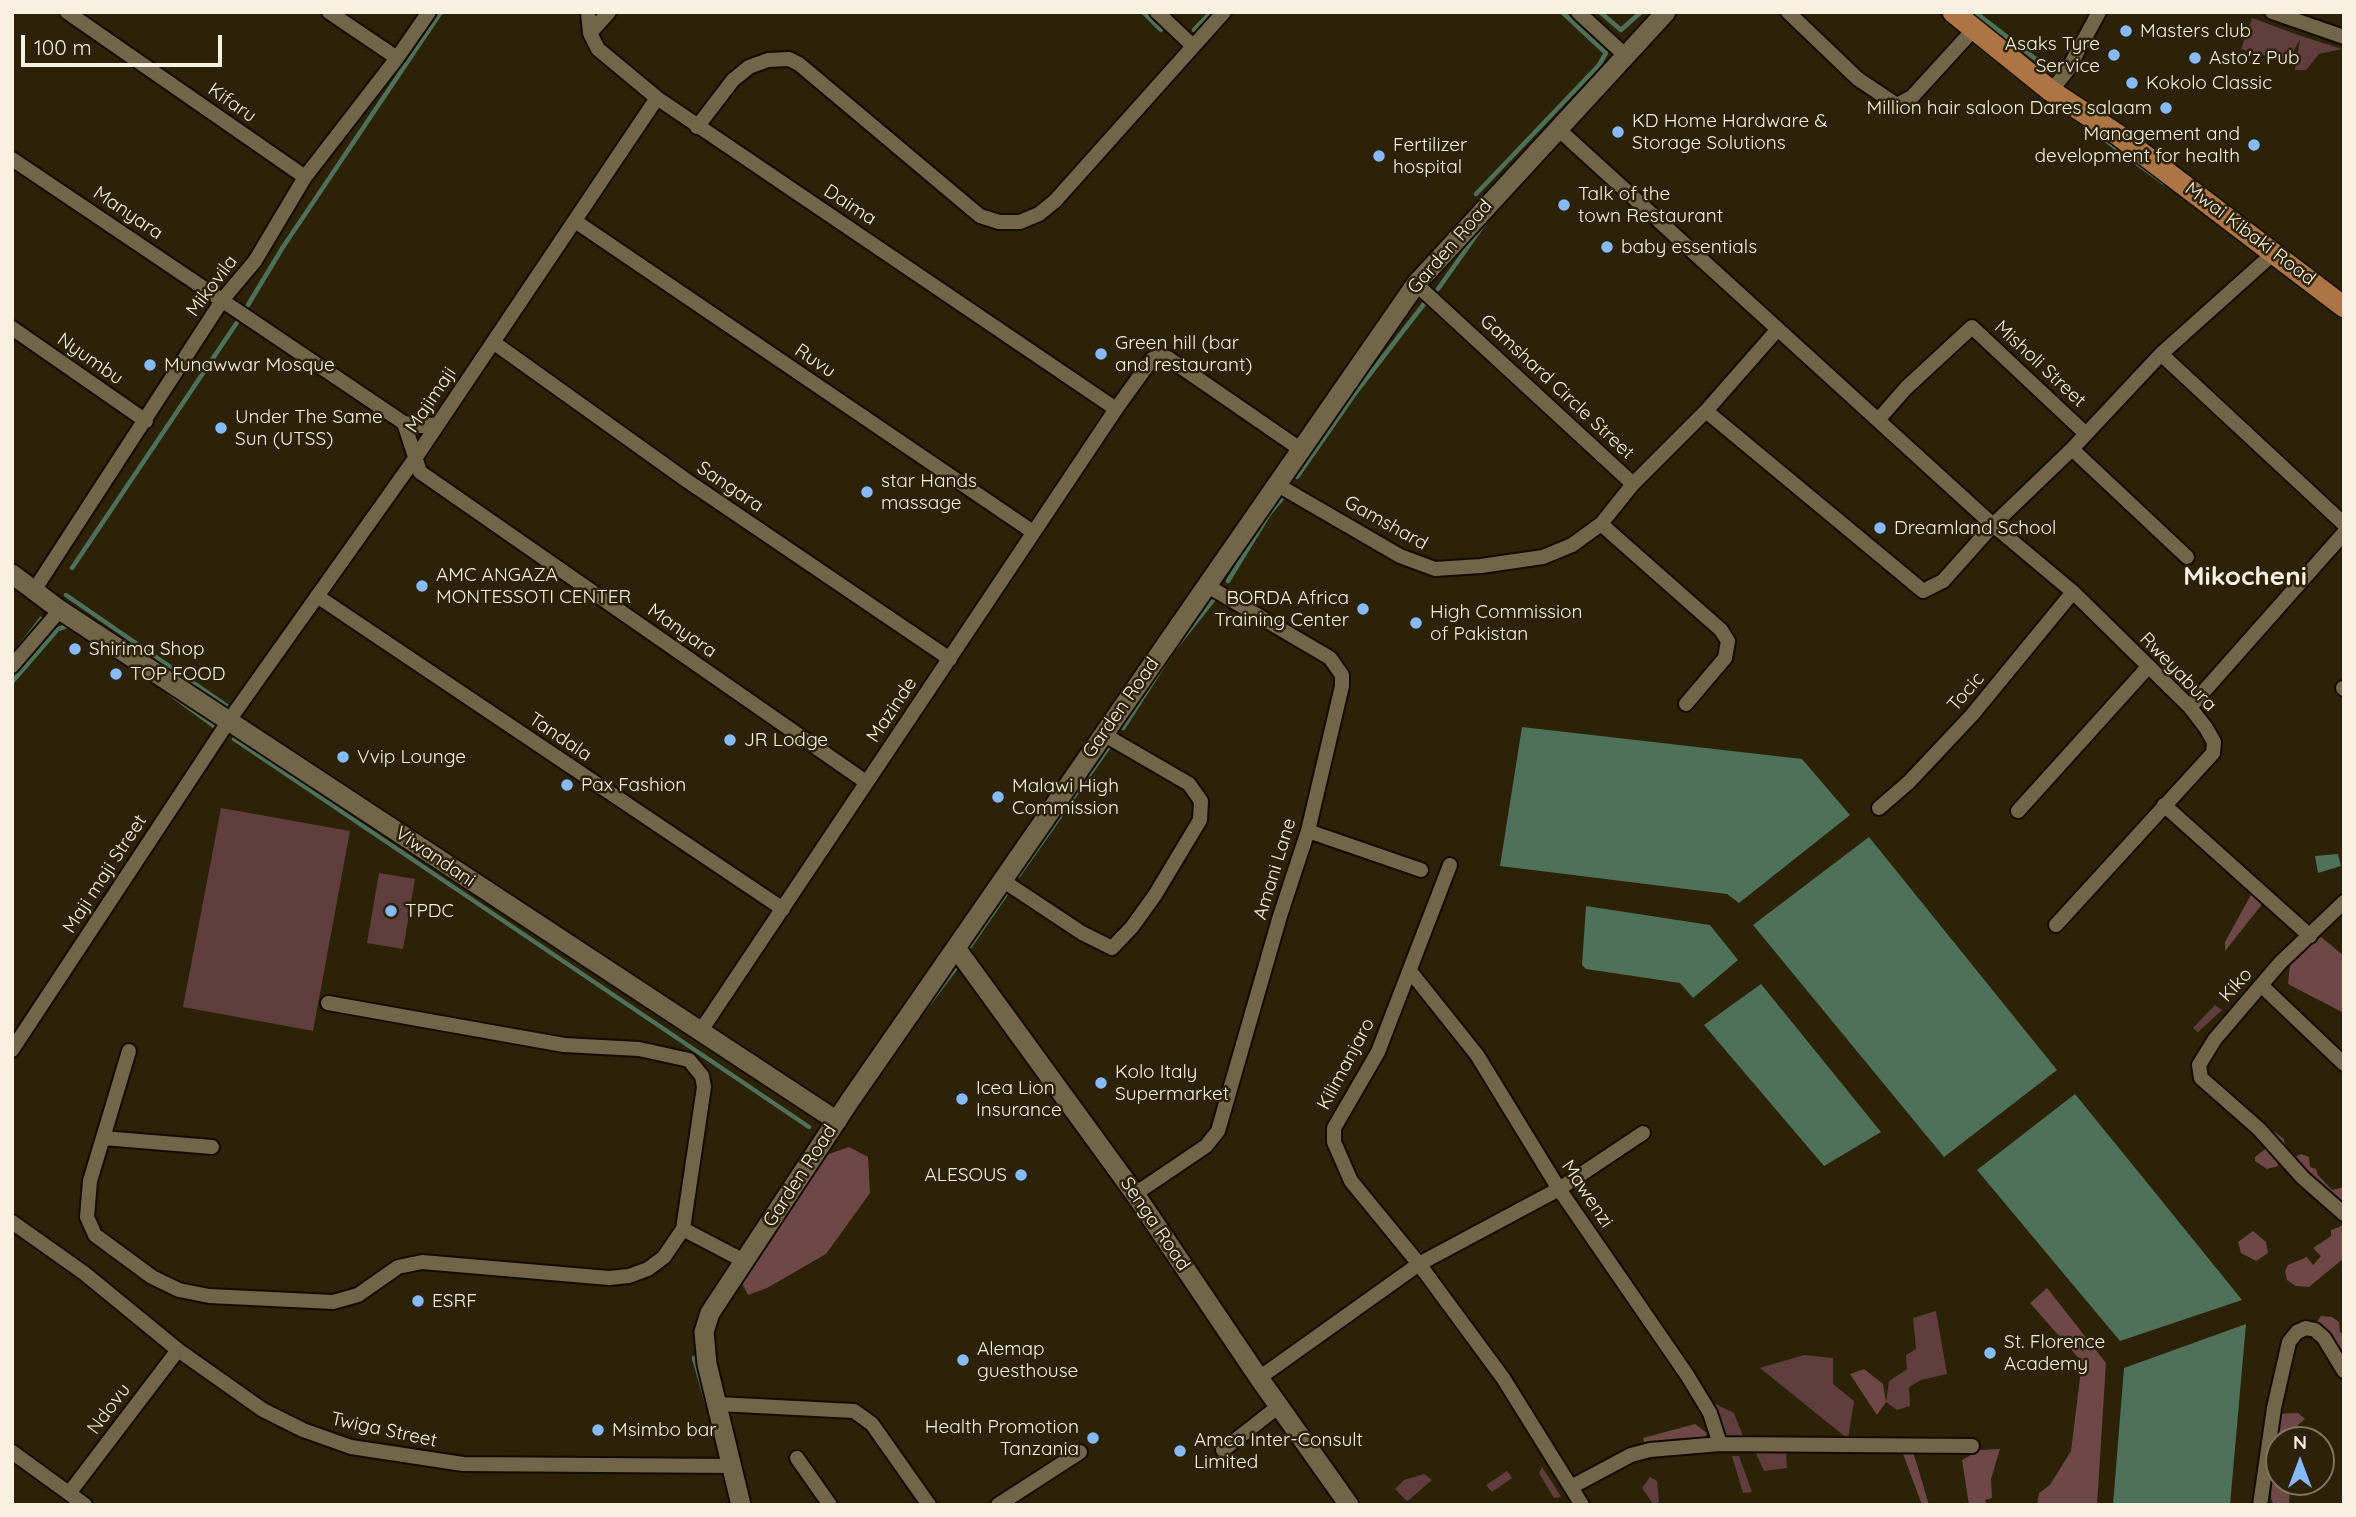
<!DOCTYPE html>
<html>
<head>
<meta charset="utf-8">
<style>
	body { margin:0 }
	#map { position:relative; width:2356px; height:1517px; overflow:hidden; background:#2c2208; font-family:Quicksand,sans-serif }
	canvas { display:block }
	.frame { position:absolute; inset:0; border:14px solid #f8f1e2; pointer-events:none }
	.north { position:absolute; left:2265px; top:1426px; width:70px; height:70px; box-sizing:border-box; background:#2c2208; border:2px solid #7e755f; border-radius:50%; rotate:0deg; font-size:19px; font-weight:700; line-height:28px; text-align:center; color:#f8f1e2 }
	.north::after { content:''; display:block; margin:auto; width:24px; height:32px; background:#87bbfb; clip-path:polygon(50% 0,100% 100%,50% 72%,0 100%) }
	.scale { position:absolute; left:21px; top:35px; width:201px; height:32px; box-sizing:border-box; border:4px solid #f8f1e2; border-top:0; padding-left:9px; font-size:21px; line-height:24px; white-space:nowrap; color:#f8f1e2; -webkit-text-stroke:5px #2c2208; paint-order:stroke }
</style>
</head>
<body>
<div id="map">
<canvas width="2356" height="1517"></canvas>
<div class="frame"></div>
<div class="north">N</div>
<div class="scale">100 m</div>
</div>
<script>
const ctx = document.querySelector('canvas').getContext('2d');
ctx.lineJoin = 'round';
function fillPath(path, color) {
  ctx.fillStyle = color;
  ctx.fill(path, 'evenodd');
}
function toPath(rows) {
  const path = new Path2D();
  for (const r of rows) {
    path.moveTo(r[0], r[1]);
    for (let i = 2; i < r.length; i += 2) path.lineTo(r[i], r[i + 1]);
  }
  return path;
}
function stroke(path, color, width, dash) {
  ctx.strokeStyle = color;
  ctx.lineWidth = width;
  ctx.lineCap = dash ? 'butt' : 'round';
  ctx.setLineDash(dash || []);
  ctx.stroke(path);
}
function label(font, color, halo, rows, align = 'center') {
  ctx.font = font + ' Quicksand,sans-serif';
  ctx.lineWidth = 5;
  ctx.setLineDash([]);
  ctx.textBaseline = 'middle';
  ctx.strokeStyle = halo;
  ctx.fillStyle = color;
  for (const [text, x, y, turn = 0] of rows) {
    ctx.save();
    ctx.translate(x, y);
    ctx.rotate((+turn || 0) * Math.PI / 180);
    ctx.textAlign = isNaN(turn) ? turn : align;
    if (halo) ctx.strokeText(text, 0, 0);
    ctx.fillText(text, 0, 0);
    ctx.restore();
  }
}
const green = toPath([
	[2252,18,2301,36,2342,49,2319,54,2306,70,2295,70,2300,39,2288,62,2241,49],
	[221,808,350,831,313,1031,183,1007],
	[379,873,415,879,403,949,367,943],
	[2215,1005,2222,1010,2198,1032,2193,1028],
	[1936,1311,1947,1374,1921,1380,1909,1387,1910,1406,1897,1410,1886,1402,1889,1381,1907,1369,1906,1355,1916,1349,1913,1318],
	[1804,1355,1833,1358,1833,1384,1854,1401,1848,1439,1760,1368],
	[1705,1399,1734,1413,1743,1436,1727,1436],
	[1755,1451,1786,1453,1787,1468,1764,1471],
	[1732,1456,1739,1456,1752,1492,1743,1493],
	[1542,1467,1555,1487,1561,1497,1554,1498,1539,1473],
	[1507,1471,1512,1478,1492,1492,1486,1485],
	[1424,1474,1432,1480,1410,1499,1407,1501,1395,1489,1404,1480],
	[1650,1477,1657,1481,1659,1502,1653,1504,1642,1488]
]);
const forest = toPath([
	[2252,893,2263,903,2225,951,2225,942],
	[2321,937,2344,956,2344,1013,2288,984,2290,965,2287,956],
	[2268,1127,2284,1139,2286,1153,2277,1159,2278,1166,2267,1169,2255,1161,2255,1157,2269,1146,2261,1128],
	[849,1147,868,1157,870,1193,826,1254,767,1288,748,1295,741,1281,826,1155],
	[2290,1153,2295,1157,2301,1154,2309,1157,2310,1167,2316,1169,2318,1175,2332,1190,2344,1187,2344,1209,2320,1190],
	[2344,1225,2344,1258,2309,1287,2296,1286,2287,1280,2285,1271,2288,1265,2307,1257,2313,1265,2321,1256,2313,1248,2331,1236,2331,1230],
	[2253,1231,2266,1242,2268,1253,2256,1261,2241,1253,2238,1242],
	[2047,1288,2106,1363,2097,1505,2037,1505,2039,1493,2050,1485,2071,1451,2082,1362,2030,1303],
	[2321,1316,2332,1317,2339,1322,2340,1332,2344,1335,2344,1354,2341,1356,2314,1326],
	[1864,1369,1883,1384,1886,1402,1877,1415,1850,1374],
	[2298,1413,2305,1419,2298,1425,2301,1437,2296,1440,2274,1440,2276,1414],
	[1695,1424,1707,1433,1703,1445,1646,1449,1643,1438],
	[1912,1448,1929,1505,1922,1505,1902,1451],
	[2000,1449,1991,1479,1992,1498,1985,1500,1987,1505,1969,1505,1962,1460,1980,1450],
	[2279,1454,2279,1482,2290,1482,2289,1505,2274,1505,2271,1499,2273,1457]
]);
const water = toPath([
	[1522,727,1802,759,1850,815,1739,903,1727,894,1500,866],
	[1869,837,2057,1070,1944,1157,1753,925],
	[2338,854,2341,866,2318,873,2315,856],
	[1586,906,1710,925,1738,960,1693,998,1680,983,1586,969,1582,965],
	[1761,984,1881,1132,1824,1166,1704,1025],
	[2075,1094,2153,1190,2242,1300,2120,1341,1977,1170],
	[2246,1324,2230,1505,2113,1505,2124,1368]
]);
const stream = toPath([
	[1143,12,1161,30],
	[1600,12,1621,30,1641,12],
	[1975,12,2055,74],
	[1194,30,1211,12],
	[2075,118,2164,183],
	[1476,194,1599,65,1606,53,1562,12],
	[1438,289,1484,224],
	[248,305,283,247,441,12],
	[1297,477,1356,392,1424,304],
	[72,568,238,321],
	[1228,581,1269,514,1283,497],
	[66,595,227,706],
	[21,645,41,619],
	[1175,648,1213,600],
	[12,682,58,629,70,625],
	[169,693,218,729],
	[1123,728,1170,655],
	[234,739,809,1127],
	[1018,876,1108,748],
	[968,949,1008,891],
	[921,1014,955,969],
	[694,1358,708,1407]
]);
const street = toPath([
	[67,12,305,177],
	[329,12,397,58],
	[588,12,590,33,598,49,657,98,1116,409],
	[1157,12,1193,46],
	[1578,12,1626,56],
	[1788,12,1858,79,1897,105,1912,97,1974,29],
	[2272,12,2344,37],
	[590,33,609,12],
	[2051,91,2067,71,2099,12],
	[697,127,733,80,749,67,768,60,789,59,799,64,980,216,999,222,1020,222,1039,214,1055,201,1224,12],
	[1557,128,1993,525,2073,592,2190,707,2206,728,2214,742,2213,753,2056,925],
	[12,159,404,423,421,426,438,424],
	[575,221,1033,532],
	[1416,284,1633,484],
	[12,328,146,421],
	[493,342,686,480,950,659],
	[2161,354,2344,524],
	[1706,411,1923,591,1943,581,1993,525,2072,449,2161,354,2275,252],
	[1878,420,1906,388,1972,327,2086,434],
	[404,423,420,472,866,782],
	[2072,449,2187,557],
	[1276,484,1400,556,1435,569,1481,566,1543,557,1572,545,1601,524,1633,484,1706,411,1778,329],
	[1601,524,1721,630,1728,641,1725,658,1686,704],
	[35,589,223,299,255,261,305,177,397,58,429,12],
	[317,596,783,909],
	[12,666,60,610],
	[2343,688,2344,689],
	[2190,707,2344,533],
	[2164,805,2310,936],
	[1879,808,1909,782,1972,715,2073,592],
	[2018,811,2148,667],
	[1308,831,1421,870],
	[1450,865,1378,1052,1334,1128,1334,1142,1351,1181,1419,1264,1503,1378,1582,1505],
	[1002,880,1082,933,1112,948,1132,927,1155,895,1200,820,1201,801,1189,784,1103,734],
	[2344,902,2280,963,2215,1039,2199,1065,2201,1078,2259,1129,2303,1178,2344,1214],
	[1410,971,1477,1055,1559,1189,1687,1375,1710,1413,1720,1444],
	[2262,986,2344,1064],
	[700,1032,1116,409,1152,359,1160,356,1168,358,1300,449],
	[12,1050,230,719,416,457,657,98],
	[129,1051,90,1181,87,1217,95,1235,152,1277,179,1290,209,1296,333,1302,358,1295,398,1267,422,1262,609,1278,629,1276,648,1269,664,1257,683,1229,704,1087,702,1076,689,1060,639,1049,564,1045,328,1003],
	[103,1138,212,1147],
	[1135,1194,1206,1146,1218,1131,1280,916,1308,831,1342,686,1342,675,1330,658,1206,585],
	[12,1222,84,1273,178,1350,263,1410,303,1430,351,1447,463,1464,733,1466],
	[683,1229,744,1261],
	[1259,1378,1419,1264,1559,1189,1643,1133],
	[718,1404,854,1411,872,1424,929,1505],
	[1223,1450,1279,1406],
	[12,1452,85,1505],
	[797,1458,830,1505],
	[1573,1486,1631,1455,1650,1450,1720,1444,1972,1446],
	[70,1492,178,1350],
	[998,1505,1080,1452],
	[2260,1505,2274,1408,2289,1342,2297,1332,2306,1328,2315,1330,2324,1338,2344,1371]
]);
const secondary = toPath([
	[12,574,60,610,837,1121],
	[956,948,1135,1194,1259,1378,1349,1505],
	[741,1505,707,1364,704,1332,710,1313,851,1099,1416,284,1666,12]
]);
const primary = toPath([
	[1953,12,2051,91,2118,135,2344,307]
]);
const markers = [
	[2126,31,7,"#87bbfb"],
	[2114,55,7,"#87bbfb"],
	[2195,58,7,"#87bbfb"],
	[2132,83,7,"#87bbfb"],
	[2166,108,7,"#87bbfb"],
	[1618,132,7,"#87bbfb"],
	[2254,145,7,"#87bbfb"],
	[1379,156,7,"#87bbfb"],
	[1564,205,7,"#87bbfb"],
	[1607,247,7,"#87bbfb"],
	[1101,354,7,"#87bbfb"],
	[150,365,7,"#87bbfb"],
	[221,428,7,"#87bbfb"],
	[867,492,7,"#87bbfb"],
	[1880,528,7,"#87bbfb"],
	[422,586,7,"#87bbfb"],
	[1363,609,7,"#87bbfb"],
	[1416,623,7,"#87bbfb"],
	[75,649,7,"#87bbfb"],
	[116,674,7,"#87bbfb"],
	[730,740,7,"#87bbfb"],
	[343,757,7,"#87bbfb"],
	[567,785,7,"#87bbfb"],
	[998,797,7,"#87bbfb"],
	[391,911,7,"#87bbfb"],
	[1101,1083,7,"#87bbfb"],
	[962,1099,7,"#87bbfb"],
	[1021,1175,7,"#87bbfb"],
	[418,1301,7,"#87bbfb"],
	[1990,1353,7,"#87bbfb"],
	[963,1360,7,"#87bbfb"],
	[598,1430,7,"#87bbfb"],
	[1093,1438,7,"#87bbfb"],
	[1180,1451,7,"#87bbfb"]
];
const poiNames = [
	["Masters club",2140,31],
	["Asaks Tyre",2100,44,"right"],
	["Service",2100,66,"right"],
	["Asto'z Pub",2209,58],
	["Kokolo Classic",2146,83],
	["Million hair saloon Dares salaam",2152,108,"right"],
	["KD Home Hardware &",1632,121],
	["Storage Solutions",1632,143],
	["Management and",2240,134,"right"],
	["development for health",2240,156,"right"],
	["Fertilizer",1393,145],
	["hospital",1393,167],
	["Talk of the",1578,194],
	["town Restaurant",1578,216],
	["baby essentials",1621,247],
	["Green hill (bar",1115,343],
	["and restaurant)",1115,365],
	["Munawwar Mosque",164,365],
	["Under The Same",235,417],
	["Sun (UTSS)",235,439],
	["star Hands",881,481],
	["massage",881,503],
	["Dreamland School",1894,528],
	["AMC ANGAZA",436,575],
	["MONTESSOTI CENTER",436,597],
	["BORDA Africa",1349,598,"right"],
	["Training Center",1349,620,"right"],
	["High Commission",1430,612],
	["of Pakistan",1430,634],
	["Shirima Shop",89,649],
	["TOP FOOD",130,674],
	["JR Lodge",744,740],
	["Vvip Lounge",357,757],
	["Pax Fashion",581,785],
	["Malawi High",1012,786],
	["Commission",1012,808],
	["TPDC",405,911],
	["Kolo Italy",1115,1072],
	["Supermarket",1115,1094],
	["Icea Lion",976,1088],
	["Insurance",976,1110],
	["ALESOUS",1007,1175,"right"],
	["ESRF",432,1301],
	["St. Florence",2004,1342],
	["Academy",2004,1364],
	["Alemap",977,1349],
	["guesthouse",977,1371],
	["Health Promotion",1079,1427,"right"],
	["Tanzania",1079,1449,"right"],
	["Msimbo bar",612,1430],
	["Amca Inter-Consult",1194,1440],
	["Limited",1194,1462]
];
const streetNames = [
	["Kifaru",232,103,35],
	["Daima",850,205,33],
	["Manyara",128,213,34],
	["Mwai Kibaki Road",2250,234,37],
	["Garden Road",1450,247,-49],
	["Mikovila",212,286,-53],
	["Nyumbu",90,359,35],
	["Ruvu",815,361,34],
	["Misholi Street",2040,364,43],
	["Gamshard Circle Street",1557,387,43],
	["Majimaji",431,400,-56],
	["Sangara",730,487,34],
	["Gamshard",1386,523,29],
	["Manyara",682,631,35],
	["Rweyabura",2178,672,46],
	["Tocic",1966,692,-49],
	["Garden Road",1121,708,-55],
	["Mazinde",892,710,-56],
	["Tandala",560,737,34],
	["Viwandani",435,857,34],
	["Amani Lane",1275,869,-73],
	["Maji maji Street",105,874,-57],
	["Kiko",2236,985,-48],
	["Kilimanjaro",1346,1064,-62],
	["Garden Road",800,1176,-57],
	["Mawenzi",1587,1194,56],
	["Senga Road",1155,1224,56],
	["Ndovu",109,1409,-53],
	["Twiga Street",384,1430,12]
];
const districtNames = [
	["Mikocheni",2245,577]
];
fillPath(green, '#603e3d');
fillPath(forest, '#6d4847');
fillPath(water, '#4f7059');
stroke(stream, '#4f7059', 4.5);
stroke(street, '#140b00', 18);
stroke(secondary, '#140b00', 23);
stroke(primary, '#140b00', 24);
stroke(street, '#71654a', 14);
stroke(secondary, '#71654a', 19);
stroke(primary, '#ad7545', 21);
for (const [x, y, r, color] of markers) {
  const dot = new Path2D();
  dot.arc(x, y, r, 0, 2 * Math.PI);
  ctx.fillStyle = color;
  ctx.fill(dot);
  stroke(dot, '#2c2208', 2.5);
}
label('19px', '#f8f1e2', '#2c2208', poiNames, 'left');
label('19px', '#f8f1e2', '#2c2208', streetNames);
label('bold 26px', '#f8f1e2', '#2c2208', districtNames);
</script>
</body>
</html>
